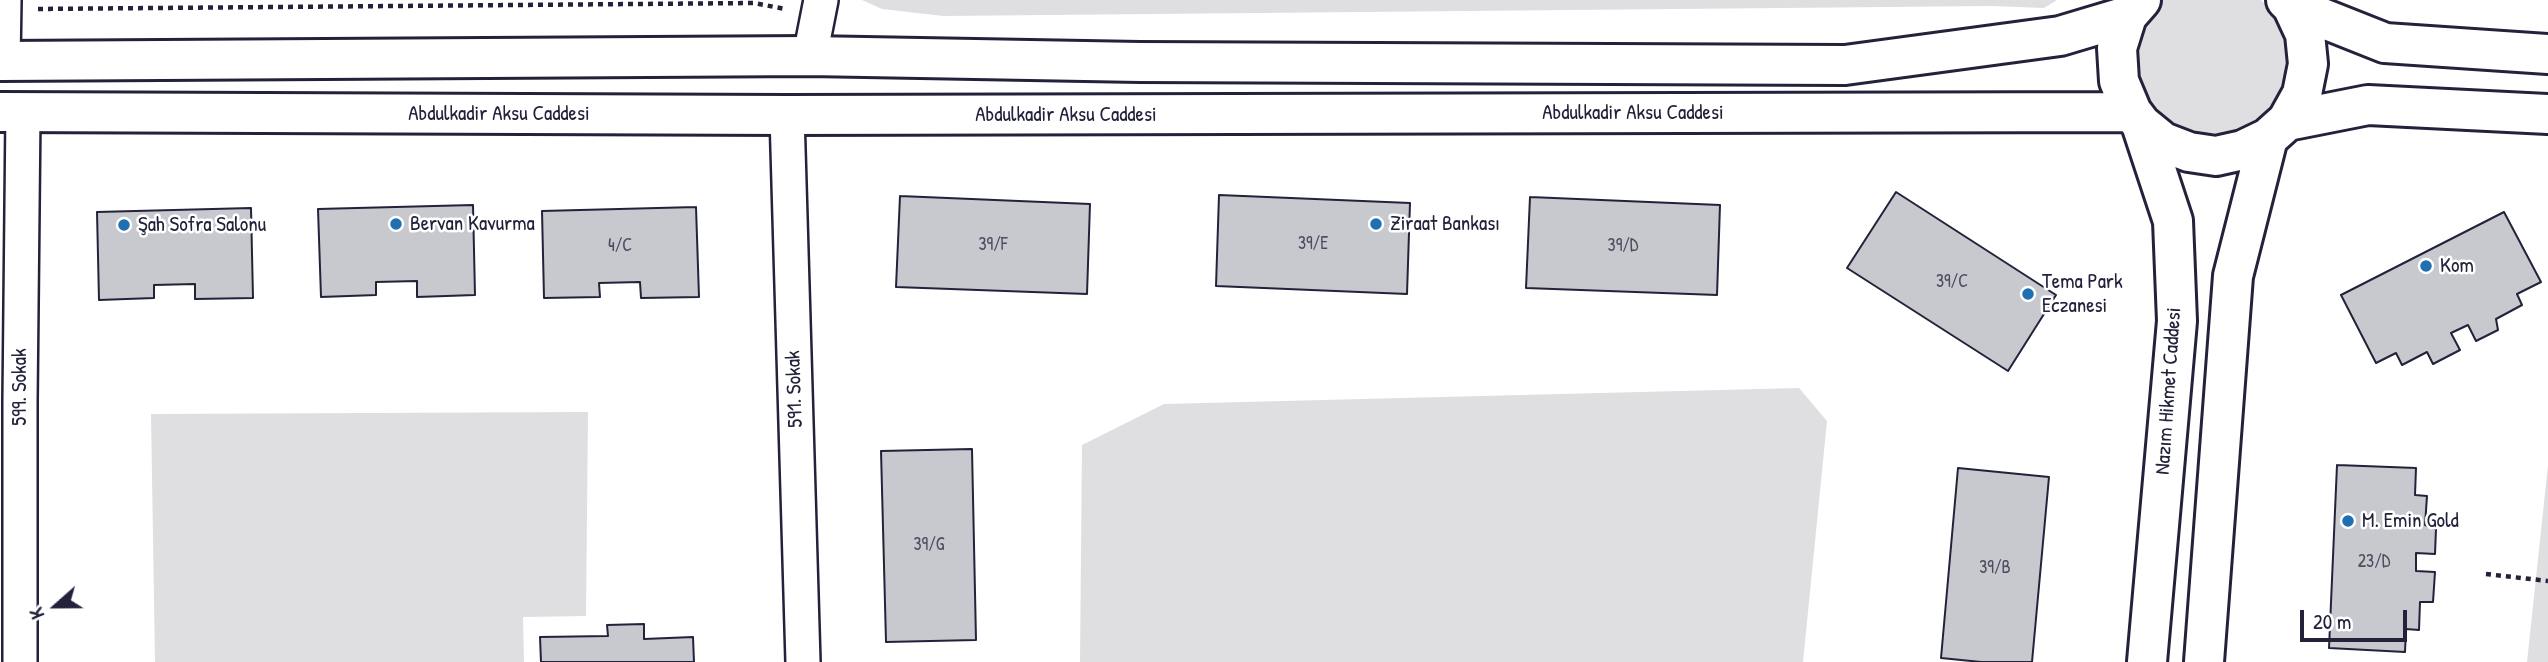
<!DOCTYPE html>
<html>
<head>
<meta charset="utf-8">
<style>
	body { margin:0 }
	#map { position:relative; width:2548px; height:662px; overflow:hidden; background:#fff; font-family:"Patrick Hand",sans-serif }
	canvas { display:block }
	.north { position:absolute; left:21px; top:571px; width:70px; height:70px; -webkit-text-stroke:5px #fff; paint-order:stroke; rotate:249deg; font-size:19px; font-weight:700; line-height:28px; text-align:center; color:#22223b }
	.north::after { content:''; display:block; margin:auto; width:24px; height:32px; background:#22223b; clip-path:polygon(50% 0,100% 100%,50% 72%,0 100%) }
	.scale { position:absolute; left:2300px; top:610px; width:107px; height:32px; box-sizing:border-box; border:4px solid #22223b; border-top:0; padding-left:9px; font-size:21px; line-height:24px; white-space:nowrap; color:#22223b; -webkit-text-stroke:5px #fff; paint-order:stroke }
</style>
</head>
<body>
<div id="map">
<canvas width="2548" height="662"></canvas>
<div class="north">K</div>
<div class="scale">20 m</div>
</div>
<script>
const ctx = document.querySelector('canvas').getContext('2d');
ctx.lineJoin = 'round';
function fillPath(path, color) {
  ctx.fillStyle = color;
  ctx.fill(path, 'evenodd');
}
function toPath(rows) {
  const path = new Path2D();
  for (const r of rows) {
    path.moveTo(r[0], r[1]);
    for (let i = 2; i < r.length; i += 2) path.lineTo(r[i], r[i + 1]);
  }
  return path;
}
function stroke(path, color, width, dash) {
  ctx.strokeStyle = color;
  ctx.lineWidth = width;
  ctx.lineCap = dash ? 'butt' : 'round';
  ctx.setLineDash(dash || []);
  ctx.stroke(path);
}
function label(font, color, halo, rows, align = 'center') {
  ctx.font = font + ' "Patrick Hand",sans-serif';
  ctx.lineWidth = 5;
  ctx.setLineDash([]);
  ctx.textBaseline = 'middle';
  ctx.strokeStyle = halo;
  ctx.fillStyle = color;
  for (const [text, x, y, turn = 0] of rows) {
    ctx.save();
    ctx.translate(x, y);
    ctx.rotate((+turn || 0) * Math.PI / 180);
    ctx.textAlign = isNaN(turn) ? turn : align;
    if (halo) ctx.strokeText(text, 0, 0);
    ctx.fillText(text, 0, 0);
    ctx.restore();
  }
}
const green = toPath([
	[862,0,2057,0,2044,8,1991,6,943,16,882,9],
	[2161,0,2261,0,2273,12,2285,35,2288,60,2283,85,2271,107,2251,123,2228,133,2202,133,2178,126,2157,111,2143,90,2136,66,2137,41,2146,18],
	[1799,388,1827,421,1803,662,1080,662,1082,445,1164,404],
	[588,412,586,616,523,617,524,662,155,662,151,414],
	[2548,465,2548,662,2527,662]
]);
const building = toPath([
	[1896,192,2056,295,2008,371,1847,268,1896,192],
	[1219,195,1410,203,1407,294,1216,286,1219,195],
	[900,196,1090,204,1087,294,896,287,900,196],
	[1530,197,1720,205,1717,295,1526,288,1530,197],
	[473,205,475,295,417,297,417,281,376,282,376,295,321,297,318,209,473,205],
	[696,207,699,297,641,298,640,282,599,283,600,297,544,298,542,211,696,207],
	[251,208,253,298,195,299,195,284,154,285,154,298,99,300,97,212,251,208],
	[2504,212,2541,282,2517,294,2522,305,2496,319,2498,330,2476,341,2468,325,2451,333,2460,350,2433,364,2427,352,2402,365,2396,353,2376,363,2341,295,2504,212],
	[972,449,976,640,886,642,881,451,972,449],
	[2337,465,2416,468,2415,495,2427,496,2425,525,2436,529,2435,554,2416,553,2416,571,2435,572,2433,602,2420,602,2419,630,2406,629,2405,652,2329,648,2337,465],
	[1958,468,2049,477,2032,662,1981,662,1941,658,1958,468],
	[644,624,644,639,693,637,694,662,541,662,540,637,608,636,607,625,644,624]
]);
const path = toPath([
	[38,9,754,3,785,9],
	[2486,574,2548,581]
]);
const minor = toPath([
	[810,56,821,0],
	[3,61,4,0],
	[787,115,803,662],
	[20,662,20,401,23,112]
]);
const secondary = toPath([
	[2141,0,2127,16,2117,48,2119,81,2132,112,2141,124,2163,142,2189,152,2216,156,2243,150,2268,138,2287,121,2302,94,2308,64,2305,34,2292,6,2286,0],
	[2292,6,2385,43,2548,54],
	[0,61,810,56,1140,62,1845,65,2060,36,2127,16],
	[0,112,787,115,2132,112],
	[2287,121,2368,105,2548,114],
	[2141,124,2173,221,2177,321,2147,662],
	[2204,662,2233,276,2268,138]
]);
const markers = [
	[396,224,7,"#1f6fb2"],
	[1376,224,7,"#1f6fb2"],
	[124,225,7,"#1f6fb2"],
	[2426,266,7,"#1f6fb2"],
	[2028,294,7,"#1f6fb2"],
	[2348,521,7,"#1f6fb2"]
];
const numberNames = [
	["39/E",1313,244],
	["39/F",993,245],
	["4/C",620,246],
	["39/D",1623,246],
	["39/C",1952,282],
	["39/G",929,545],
	["23/D",2374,562],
	["39/B",1995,568]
];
const streetNames = [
	["Abdulkadir Aksu Caddesi",1633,113],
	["Abdulkadir Aksu Caddesi",499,114],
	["Abdulkadir Aksu Caddesi",1066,115],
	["599. Sokak",20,387,-90],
	["591. Sokak",795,389,-92],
	["Nazım Hikmet Caddesi",2169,391,-86]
];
const poiNames = [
	["Bervan Kavurma",410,224],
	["Ziraat Bankası",1390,224],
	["Şah Sofra Salonu",138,225],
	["Kom",2440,266],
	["Tema Park",2042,282],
	["Eczanesi",2042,306],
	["M. Emin Gold",2362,521]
];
fillPath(green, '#dfdfe2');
fillPath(building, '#c8c8cf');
stroke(building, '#22223b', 2);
stroke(minor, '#22223b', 38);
stroke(secondary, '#22223b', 44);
stroke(path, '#22223b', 4.5, [5, 5]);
stroke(minor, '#fff', 33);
stroke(secondary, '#fff', 38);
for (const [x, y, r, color] of markers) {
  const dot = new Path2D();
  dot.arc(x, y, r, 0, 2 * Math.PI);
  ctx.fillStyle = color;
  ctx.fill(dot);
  stroke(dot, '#fff', 2.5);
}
label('18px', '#4c4c60', null, numberNames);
label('21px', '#22223b', '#fff', streetNames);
label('21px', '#22223b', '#fff', poiNames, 'left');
</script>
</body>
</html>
